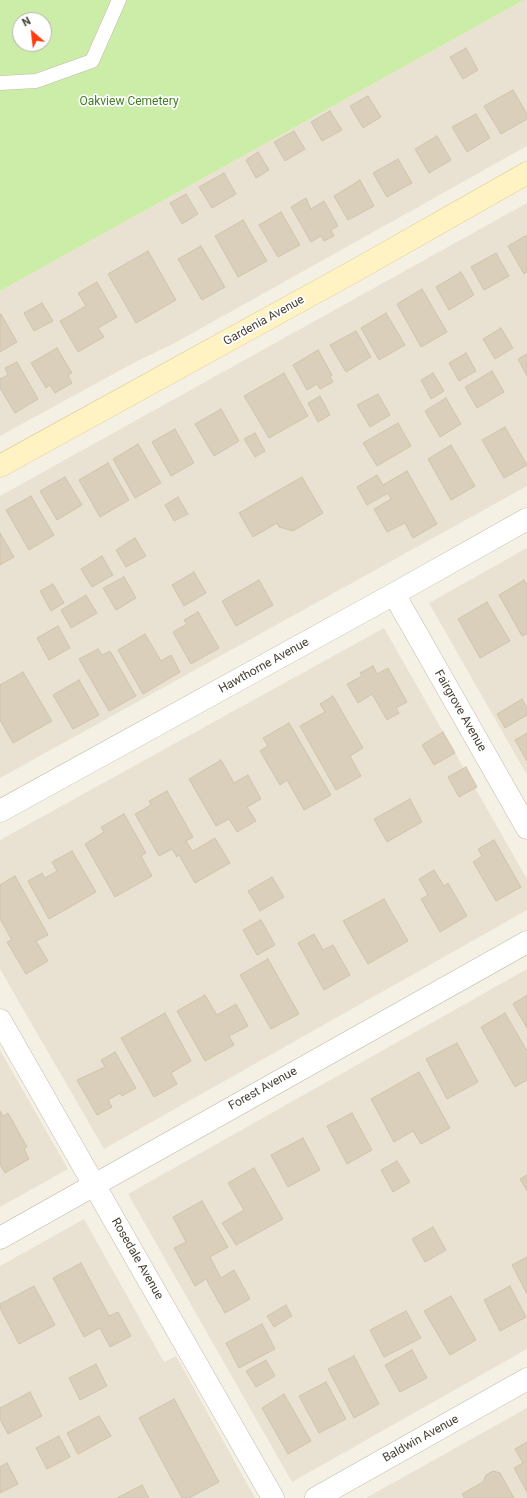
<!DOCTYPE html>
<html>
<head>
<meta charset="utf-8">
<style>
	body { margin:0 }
	#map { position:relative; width:527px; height:1498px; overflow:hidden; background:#f4f0e4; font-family:Roboto,sans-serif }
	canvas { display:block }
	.north { position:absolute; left:12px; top:12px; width:40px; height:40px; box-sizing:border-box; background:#fff; border:1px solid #b5b3ad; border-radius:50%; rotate:332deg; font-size:11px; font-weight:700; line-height:16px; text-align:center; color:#474033 }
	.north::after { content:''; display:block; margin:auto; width:14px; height:18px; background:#ff3b10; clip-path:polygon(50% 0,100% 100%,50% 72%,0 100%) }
</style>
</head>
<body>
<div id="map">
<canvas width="527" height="1498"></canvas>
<div class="north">N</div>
</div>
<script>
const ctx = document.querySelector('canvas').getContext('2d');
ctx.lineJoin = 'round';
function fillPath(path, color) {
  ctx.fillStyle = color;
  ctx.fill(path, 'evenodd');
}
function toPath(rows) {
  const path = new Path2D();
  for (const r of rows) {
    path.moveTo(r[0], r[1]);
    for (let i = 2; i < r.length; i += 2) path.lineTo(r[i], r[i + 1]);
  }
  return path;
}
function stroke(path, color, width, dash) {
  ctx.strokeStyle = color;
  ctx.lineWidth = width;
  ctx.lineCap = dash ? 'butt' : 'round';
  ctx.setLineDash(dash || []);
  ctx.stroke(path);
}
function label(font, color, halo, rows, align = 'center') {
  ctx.font = font + ' Roboto,sans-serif';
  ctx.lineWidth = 3.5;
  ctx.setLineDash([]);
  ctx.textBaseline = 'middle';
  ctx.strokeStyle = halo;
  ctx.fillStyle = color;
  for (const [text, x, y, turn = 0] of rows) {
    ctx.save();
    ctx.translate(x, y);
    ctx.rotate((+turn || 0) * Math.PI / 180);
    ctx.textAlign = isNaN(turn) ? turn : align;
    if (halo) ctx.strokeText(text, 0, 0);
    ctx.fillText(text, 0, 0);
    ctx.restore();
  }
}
const residential = toPath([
	[524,0,527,0,527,146,173,344,139,360,0,436,0,291],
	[527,203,527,486,0,778,0,496],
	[527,548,527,775,429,603],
	[384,628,527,879,527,910,104,1149,0,969,0,840],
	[527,969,527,1349,292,1482,128,1194],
	[0,1050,68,1169,0,1207],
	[84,1219,164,1362,176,1356,255,1498,0,1498,0,1266],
	[527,1408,527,1498,366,1498]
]);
const green = toPath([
	[0,0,524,0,0,291],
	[20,20,44,20,44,44,20,44]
]);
const building = toPath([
	[466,48,478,70,463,79,450,57,466,48],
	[513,90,527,114,527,119,501,134,484,106,513,90],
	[368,96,381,117,363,128,350,106,368,96],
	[330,111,342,130,322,141,311,122,330,111],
	[476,114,490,138,467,152,452,127,476,114],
	[294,131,305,149,285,161,274,142,294,131],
	[437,136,451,160,429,173,415,149,437,136],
	[258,152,269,170,256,178,246,160,258,152],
	[398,159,412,183,387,197,373,173,398,159],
	[224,173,236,194,212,208,199,187,224,173],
	[360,180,374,206,348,220,334,196,360,180],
	[186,194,198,214,182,224,170,203,186,194],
	[306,198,311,209,324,201,338,226,331,230,334,236,324,241,321,236,311,242,291,207,306,198],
	[281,212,300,245,278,257,259,225,281,212],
	[243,220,267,261,238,277,215,236,243,220],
	[527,235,527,272,524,274,508,246,527,235],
	[201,246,225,287,202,300,178,259,201,246],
	[148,251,176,300,136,323,108,274,148,251],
	[496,253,509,276,484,290,471,267,496,253],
	[461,272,474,295,449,310,436,287,461,272],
	[97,282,117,317,98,328,104,337,78,352,60,321,86,306,78,293,97,282],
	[422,289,447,332,421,347,397,304,422,289],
	[42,303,53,321,34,331,24,313,42,303],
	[386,313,405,345,379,360,361,328,386,313],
	[1,314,17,342,0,352,0,315,1,314],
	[501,328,513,348,495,359,483,339,501,328],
	[356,331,371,357,346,372,330,345,356,331],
	[57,348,72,373,68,375,72,383,55,393,50,385,46,388,31,363,57,348],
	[318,350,332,375,330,376,333,382,320,389,317,384,307,390,293,365,318,350],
	[466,353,476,371,459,381,449,363,466,353],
	[527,354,527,376,518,359,527,354],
	[17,362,38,399,15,413,0,388,0,379,8,375,5,368,17,362],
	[492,371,504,392,477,408,465,387,492,371],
	[284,373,308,416,269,438,244,396,284,373],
	[433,373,444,391,431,399,421,380,433,373],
	[378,394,390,415,370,427,357,405,378,394],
	[320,396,330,415,318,422,308,403,320,396],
	[446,398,461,424,440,437,425,411,446,398],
	[221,409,239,441,214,456,195,424,221,409],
	[398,423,411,446,377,466,363,443,398,423],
	[505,427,527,465,504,478,482,440,505,427],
	[175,429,194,463,171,476,152,442,175,429],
	[255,433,265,451,255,457,244,439,255,433],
	[138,444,161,483,135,498,113,459,138,444],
	[451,445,475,486,451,500,428,459,451,445],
	[108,463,129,500,100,517,79,480,108,463],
	[407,471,437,524,413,538,405,523,387,532,374,509,391,499,388,493,367,505,357,487,377,475,383,485,407,471],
	[65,477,82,505,57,520,40,491,65,477],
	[302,477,323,513,293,531,279,527,277,523,253,537,239,513,302,477],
	[31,496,54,535,29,550,6,510,31,496],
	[178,497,188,514,174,521,165,505,178,497],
	[0,533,14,557,0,565,0,533],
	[135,538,146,556,126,567,116,550,135,538],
	[102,556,113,575,92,587,81,569,102,556],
	[194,572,206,593,184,606,172,585,194,572],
	[124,577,136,598,116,610,103,588,124,577],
	[259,580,273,605,236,626,222,601,259,580],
	[524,580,527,585,527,634,522,636,499,595,524,580],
	[53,584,64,603,51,611,40,591,53,584],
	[86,595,97,613,71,628,61,610,86,595],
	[487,602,510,641,480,658,458,619,487,602],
	[198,612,219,648,191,664,173,632,187,624,184,620,198,612],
	[58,626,70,648,49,660,37,638,58,626],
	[145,634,161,661,171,655,180,672,143,694,118,650,145,634],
	[98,649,102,655,110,651,136,696,109,711,79,659,98,649],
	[373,666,377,674,388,668,407,702,396,708,399,713,387,720,372,694,358,703,347,684,362,676,360,673,373,666],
	[23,672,52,721,13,743,0,720,0,685,23,672],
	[79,680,99,715,73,729,53,695,79,680],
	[333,696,363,748,350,756,361,776,336,790,300,726,325,712,320,704,333,696],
	[522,699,527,708,527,715,505,728,497,714,522,699],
	[289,723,331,795,304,810,287,780,280,785,260,751,268,746,263,738,289,723],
	[443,732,455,753,434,765,422,745,443,732],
	[527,733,527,761,515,740,527,733],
	[221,760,234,783,248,775,261,799,247,807,256,821,237,832,229,819,216,826,189,779,221,760],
	[466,767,477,787,459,797,448,777,466,767],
	[167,791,193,837,186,841,191,849,193,851,215,838,230,863,195,883,179,855,177,857,172,849,159,856,135,814,151,805,149,801,167,791],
	[410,799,422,822,387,842,374,819,410,799],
	[124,814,146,853,141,856,152,876,115,897,85,844,104,832,101,827,124,814],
	[494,840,521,887,496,901,473,862,482,856,478,849,494,840],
	[72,851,96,892,49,919,28,881,42,873,45,878,57,871,52,862,72,851],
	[434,870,444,886,448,883,467,916,440,932,421,899,428,895,419,879,434,870],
	[15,876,48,935,36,941,48,961,26,974,7,942,12,940,0,919,0,885,15,876],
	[272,877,284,897,260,911,248,891,272,877],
	[384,899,408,941,368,964,343,921,384,899],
	[261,920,275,945,257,955,243,930,261,920],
	[314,934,323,950,333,945,350,975,324,990,298,943,314,934],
	[268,959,299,1014,271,1029,240,975,268,959],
	[205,995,217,1015,236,1004,248,1026,229,1036,234,1045,205,1061,177,1011,205,995],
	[527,995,527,1028,513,1004,527,995],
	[165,1013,191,1061,171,1073,177,1084,154,1097,121,1038,165,1013],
	[505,1013,527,1051,527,1080,515,1087,481,1027,505,1013],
	[457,1043,478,1082,447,1099,426,1059,457,1043],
	[115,1052,136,1088,122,1096,120,1093,108,1100,112,1107,97,1115,77,1080,105,1067,101,1060,115,1052],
	[419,1072,450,1128,421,1144,413,1131,394,1142,371,1099,419,1072],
	[0,1111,3,1116,8,1113,27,1147,24,1149,29,1159,5,1173,0,1165,0,1111],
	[352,1113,372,1150,347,1164,327,1126,352,1113],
	[303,1138,320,1170,288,1187,271,1155,303,1138],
	[397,1161,410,1182,393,1192,381,1170,397,1161],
	[254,1168,283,1219,236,1245,222,1223,244,1210,228,1183,254,1168],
	[527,1175,527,1191,520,1179,527,1175],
	[202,1201,228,1247,210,1257,221,1278,234,1270,250,1299,225,1313,206,1279,195,1286,174,1248,186,1242,173,1217,202,1201],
	[433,1227,446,1250,425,1262,412,1239,433,1227],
	[527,1257,527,1294,512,1265,527,1257],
	[81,1263,109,1316,118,1312,131,1336,110,1347,100,1328,84,1337,53,1278,81,1263],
	[34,1286,55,1325,19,1344,0,1308,0,1304,34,1286],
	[510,1286,526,1317,500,1331,484,1300,510,1286],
	[451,1296,476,1340,450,1355,424,1311,451,1296],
	[286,1305,292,1316,274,1327,267,1316,286,1305],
	[406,1311,421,1338,384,1357,370,1330,406,1311],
	[262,1324,275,1349,239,1368,226,1343,262,1324],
	[412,1350,427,1378,400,1392,385,1365,412,1350],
	[354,1356,379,1404,354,1418,328,1369,354,1356],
	[266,1360,275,1376,256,1387,246,1371,266,1360],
	[96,1364,107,1386,80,1400,69,1378,96,1364],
	[326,1382,346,1419,319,1433,299,1396,326,1382],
	[30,1392,42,1416,8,1434,0,1419,0,1408,30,1392],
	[284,1394,311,1441,288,1454,262,1408,284,1394],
	[174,1399,219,1482,189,1498,182,1498,139,1418,174,1399],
	[99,1416,111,1436,78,1454,67,1433,99,1416],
	[59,1436,70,1457,47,1469,36,1448,59,1436],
	[527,1442,527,1492,514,1468,523,1463,515,1449,527,1442],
	[7,1463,18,1484,0,1493,0,1467,7,1463],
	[493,1471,500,1473,514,1498,464,1498,462,1494,483,1482,486,1475,493,1471],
	[142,1485,149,1498,117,1498,142,1485]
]);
const lane = toPath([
	[0,83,36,81,92,61,119,0]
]);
const street = toPath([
	[394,594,527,828],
	[0,811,394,594,527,519],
	[0,1020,273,1498],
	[0,1238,527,942],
	[316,1498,527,1379]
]);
const secondary = toPath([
	[0,466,358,269,527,173]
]);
const parkNames = [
	["Oakview Cemetery",129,102]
];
const streetNames = [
	["Gardenia Avenue",264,321,-29],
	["Hawthorne Avenue",264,666,-29],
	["Fairgrove Avenue",460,711,60],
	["Forest Avenue",263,1089,-29],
	["Rosedale Avenue",137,1259,60],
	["Baldwin Avenue",421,1439,-29]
];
fillPath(residential, '#e9e2d2');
fillPath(green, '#cceda8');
fillPath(building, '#dacfbb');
stroke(building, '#d2c4ab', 1);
stroke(lane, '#c3bba9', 15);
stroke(street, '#c3bba9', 23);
stroke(secondary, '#d8c78f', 23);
stroke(lane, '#fff', 14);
stroke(street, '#fff', 22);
stroke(secondary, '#fff2c3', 22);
label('12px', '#417e21', '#fff', parkNames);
label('12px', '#474033', '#fff', streetNames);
</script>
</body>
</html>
